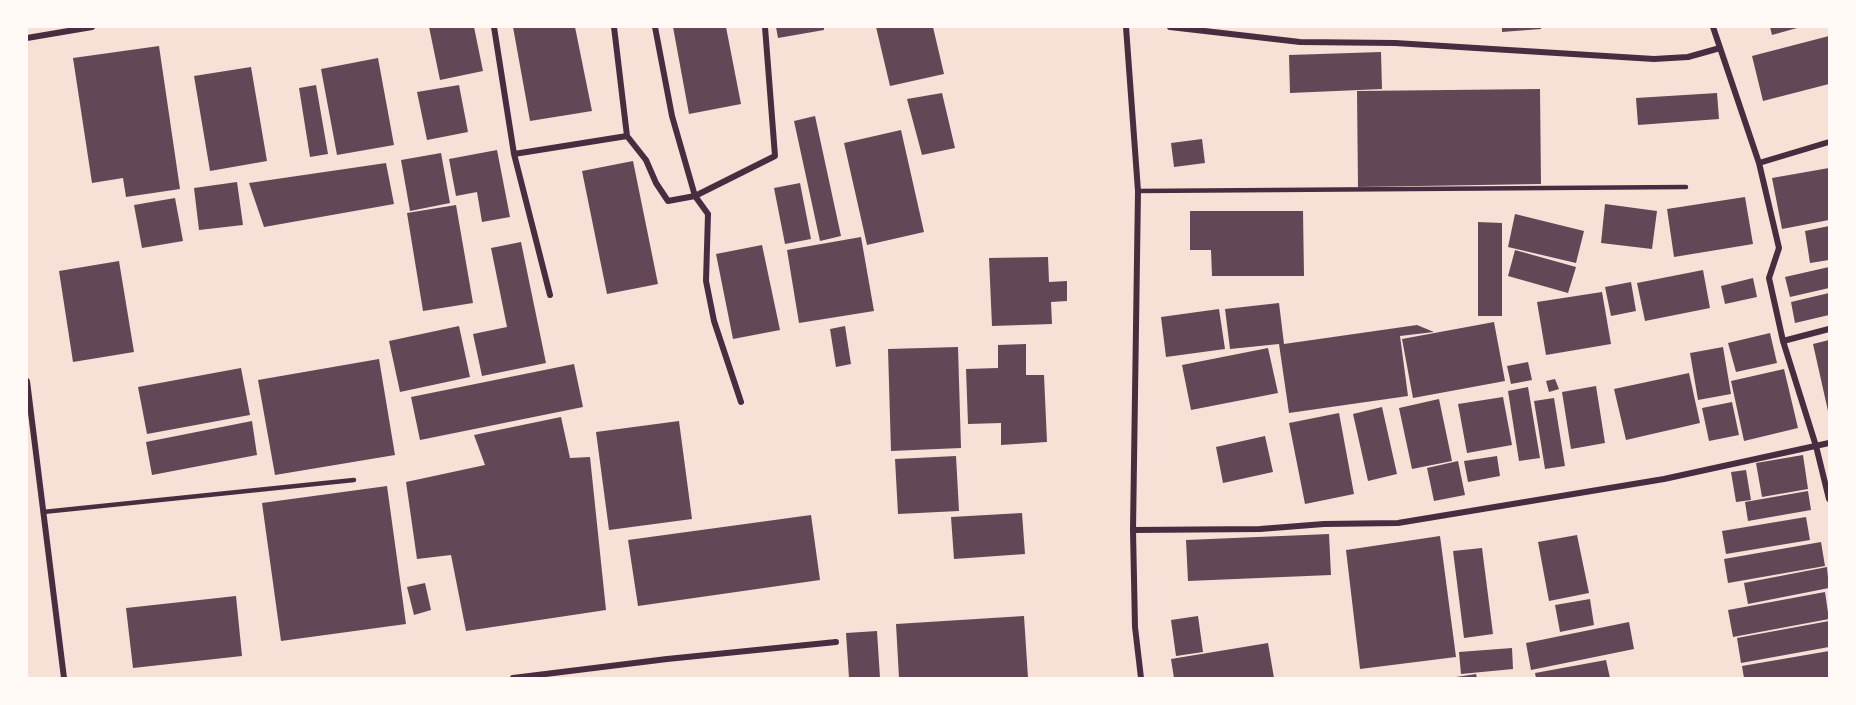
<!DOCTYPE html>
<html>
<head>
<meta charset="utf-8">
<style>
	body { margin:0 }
	#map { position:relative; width:1856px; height:705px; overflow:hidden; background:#f7e1d7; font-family:Raleway,sans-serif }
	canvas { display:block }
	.frame { position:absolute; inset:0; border:28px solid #fffaf5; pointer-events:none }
</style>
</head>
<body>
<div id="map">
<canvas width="1856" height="705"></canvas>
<div class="frame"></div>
</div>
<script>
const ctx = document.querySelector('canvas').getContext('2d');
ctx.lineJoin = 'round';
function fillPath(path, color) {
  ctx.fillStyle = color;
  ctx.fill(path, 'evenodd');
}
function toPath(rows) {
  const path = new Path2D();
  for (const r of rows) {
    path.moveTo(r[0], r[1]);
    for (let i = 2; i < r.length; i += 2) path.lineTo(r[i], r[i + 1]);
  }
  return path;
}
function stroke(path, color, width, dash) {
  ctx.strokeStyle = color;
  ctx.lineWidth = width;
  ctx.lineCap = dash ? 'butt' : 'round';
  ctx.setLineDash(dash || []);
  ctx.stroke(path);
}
const building = toPath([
	[429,27,474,27,483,71,440,80],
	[513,27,575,27,592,111,530,121],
	[673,27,726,27,741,104,689,114],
	[776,27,824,27,824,30,778,38],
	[876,27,933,27,944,74,890,86],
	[1502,27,1541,27,1541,29,1502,32],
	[1770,27,1797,27,1797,28,1772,35],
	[1829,36,1829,84,1763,101,1752,56],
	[159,46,180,189,126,197,123,178,92,183,73,58],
	[1381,52,1382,89,1290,93,1289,55],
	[378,58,394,145,337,155,321,69],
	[251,67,267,161,210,171,194,76],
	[316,85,328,154,310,157,299,88],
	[459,85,468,132,427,140,417,92],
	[1540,89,1541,184,1358,187,1357,91],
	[942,93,955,148,922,155,907,99],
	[1717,93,1719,119,1638,125,1636,98],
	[815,116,841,236,820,241,794,121],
	[901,130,924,232,867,245,844,143],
	[1202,139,1205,163,1174,167,1171,143],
	[497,150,510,217,482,222,477,192,456,196,449,159],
	[441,153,450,203,410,211,401,160],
	[633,161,658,284,607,294,582,171],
	[386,163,394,204,264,227,249,183],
	[1829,168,1829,220,1782,229,1772,178],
	[237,182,243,225,199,230,194,188],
	[800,183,811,239,785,244,774,188],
	[1745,197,1753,244,1674,257,1667,209],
	[175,198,183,241,142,248,134,205],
	[1605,204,1657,211,1652,249,1601,243],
	[456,205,473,303,423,311,407,213],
	[1190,211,1303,211,1304,276,1212,276,1211,250,1190,250],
	[1515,214,1584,231,1576,263,1508,247],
	[1478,222,1502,223,1502,316,1478,316],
	[1829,226,1829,260,1810,263,1805,231],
	[861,237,874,311,799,323,787,250],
	[521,242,546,363,482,376,473,334,507,327,491,248],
	[762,245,780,330,733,339,716,254],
	[1515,250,1576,267,1568,293,1508,276],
	[1048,257,1049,282,1067,281,1067,301,1051,302,1052,324,992,326,989,258],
	[119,261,134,352,73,362,59,271],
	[1829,267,1829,288,1790,297,1785,277],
	[1703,270,1710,308,1645,321,1637,283],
	[1753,278,1757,297,1725,304,1721,286],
	[1631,282,1636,311,1611,316,1605,287],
	[1602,292,1611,344,1546,355,1537,302],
	[1829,293,1829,315,1795,323,1791,302],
	[1279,303,1284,344,1417,325,1434,332,1400,336,1408,396,1289,413,1279,344,1230,349,1225,309],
	[1219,309,1225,349,1166,357,1161,317],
	[1494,322,1505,381,1413,398,1402,339],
	[459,326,470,377,400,392,389,341],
	[845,326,851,364,836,367,830,329],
	[1770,333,1777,363,1736,372,1728,343],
	[1829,340,1829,411,1828,411,1813,344],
	[1026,344,1026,375,1044,375,1047,442,1001,445,1001,423,968,424,966,369,998,368,998,345],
	[958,347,961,448,891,451,888,349],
	[1723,347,1731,394,1698,400,1690,353],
	[1268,348,1278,393,1191,410,1182,365],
	[379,359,395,455,275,475,258,380],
	[1528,362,1532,380,1511,384,1507,366],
	[574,364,583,407,420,440,411,397],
	[241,368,250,415,147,434,138,387],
	[1784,369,1798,428,1744,441,1731,381],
	[1689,373,1700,423,1626,440,1614,389],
	[1555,379,1559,389,1549,392,1546,381],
	[1596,386,1605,443,1571,449,1562,392],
	[1528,387,1540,458,1519,461,1508,391],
	[1503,397,1512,445,1467,453,1458,404],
	[1554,398,1565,466,1545,469,1534,401],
	[1439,399,1452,461,1412,469,1399,408],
	[1732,402,1739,435,1709,441,1702,408],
	[1382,407,1397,474,1368,481,1353,414],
	[1339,413,1354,494,1305,504,1289,423],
	[561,417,570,458,590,457,606,610,466,631,451,555,417,559,406,482,485,465,474,435],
	[252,421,257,455,152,475,146,442],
	[679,421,692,519,609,530,596,432],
	[1265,436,1273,472,1223,483,1216,447],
	[1803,455,1808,489,1762,497,1756,463],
	[956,456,959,511,898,514,895,459],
	[1497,456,1500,476,1468,482,1464,461],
	[1458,461,1465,495,1434,501,1427,468],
	[1746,470,1751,500,1736,502,1731,472],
	[387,486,406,624,281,641,262,503],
	[1808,491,1811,510,1748,521,1745,502],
	[1022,513,1025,554,954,559,951,517],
	[811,515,820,580,638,606,628,540],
	[1806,517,1810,540,1726,554,1722,531],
	[1329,534,1331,575,1188,581,1186,540],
	[1577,535,1589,593,1549,601,1538,542],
	[1440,536,1456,657,1360,669,1346,550],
	[1821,542,1825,566,1728,583,1724,559],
	[1482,548,1493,634,1464,638,1453,551],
	[1827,567,1829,588,1748,604,1744,583],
	[425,583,431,610,414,615,407,587],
	[1825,592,1829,619,1733,637,1728,610],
	[236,596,242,656,133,668,126,608],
	[1590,599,1594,625,1560,632,1555,605],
	[1024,616,1028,678,899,678,896,624],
	[1198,616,1203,652,1176,656,1171,620],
	[1829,621,1829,647,1741,663,1737,638],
	[1629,622,1634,649,1531,670,1526,643],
	[877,631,880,678,849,678,846,633],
	[1268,643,1274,678,1174,678,1171,659],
	[1512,648,1513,669,1461,674,1459,652],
	[1829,651,1829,677,1744,678,1742,666],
	[1606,660,1610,678,1536,678,1535,673],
	[1476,674,1477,678,1456,678,1456,677]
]);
const service = toPath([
	[1138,191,1686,187],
	[43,512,354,480]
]);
const minor = toPath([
	[494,27,514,154,550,295],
	[614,27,627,136,646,160,656,183,668,201,695,196,775,156,765,27],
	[655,27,672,116,695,196,708,214,706,281,714,321,741,402],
	[1126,27,1138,191,1133,530,1135,627,1141,678],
	[1170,27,1300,42,1395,43,1654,59,1688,57,1720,48],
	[1713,27,1759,163,1779,248,1769,278,1783,341,1816,446,1829,499],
	[27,38,92,27],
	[514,154,627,136],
	[1759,163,1829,142],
	[1783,341,1829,329],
	[27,381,64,678],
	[1133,530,1260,529,1324,524,1398,523,1664,479,1829,443],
	[513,678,667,659,836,642]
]);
fillPath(building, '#644757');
stroke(service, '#4a2c40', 4.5);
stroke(minor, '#4a2c40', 6);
</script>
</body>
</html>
